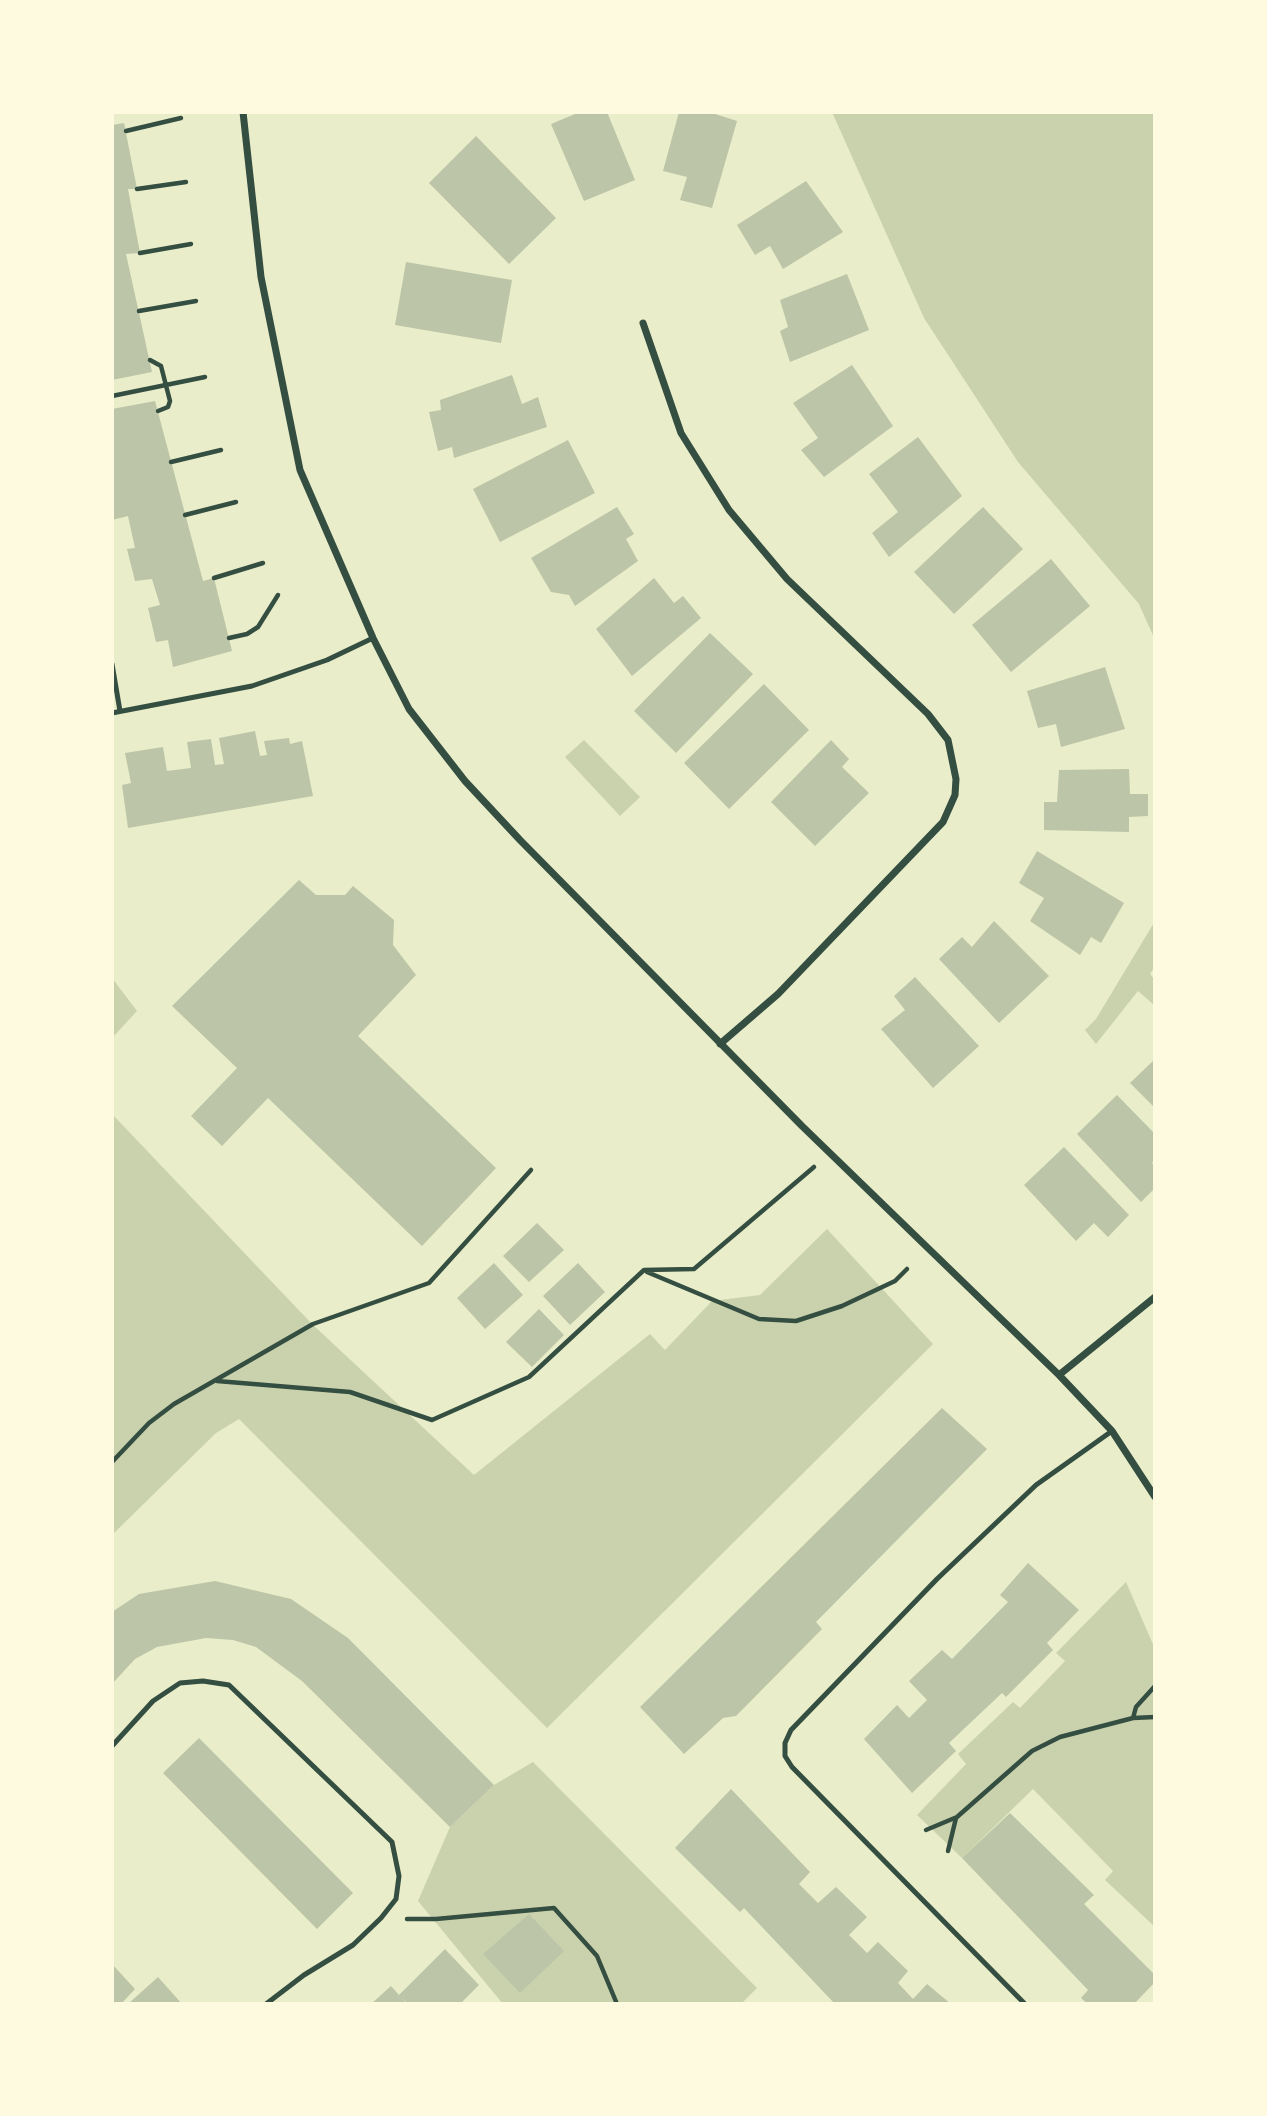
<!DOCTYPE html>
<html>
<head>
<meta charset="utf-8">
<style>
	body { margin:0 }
	#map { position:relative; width:1267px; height:2116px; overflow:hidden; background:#e9edc9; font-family:"Source Sans 3",sans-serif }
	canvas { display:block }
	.frame { position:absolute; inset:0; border:114px solid #fefae0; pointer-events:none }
</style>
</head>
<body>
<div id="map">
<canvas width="1267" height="2116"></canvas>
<div class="frame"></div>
</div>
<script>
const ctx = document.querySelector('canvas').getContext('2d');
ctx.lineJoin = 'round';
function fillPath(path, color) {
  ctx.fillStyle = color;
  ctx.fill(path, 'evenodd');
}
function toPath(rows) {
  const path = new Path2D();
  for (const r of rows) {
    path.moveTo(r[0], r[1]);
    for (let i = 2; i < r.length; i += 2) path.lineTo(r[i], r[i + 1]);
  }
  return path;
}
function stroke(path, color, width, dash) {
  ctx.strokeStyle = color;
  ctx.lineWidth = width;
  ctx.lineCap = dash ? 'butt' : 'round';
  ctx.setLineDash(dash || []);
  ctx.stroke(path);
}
const green = toPath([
	[832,112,1155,112,1155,640,1139,604,1018,462,924,318],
	[584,740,640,797,620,816,565,757],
	[1155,921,1155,966,1150,974,1155,980,1155,1006,1138,991,1096,1044,1085,1030,1096,1019],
	[112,978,137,1011,112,1038],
	[112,1114,312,1324,474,1475,650,1334,665,1350,712,1301,760,1295,827,1229,933,1344,547,1728,239,1419,216,1433,112,1535],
	[1126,1582,1155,1649,1155,1927,1105,1880,1113,1871,1033,1789,962,1858,917,1815,966,1764,958,1754,1013,1702,1020,1708,1065,1661,1056,1653],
	[533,1762,757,1988,741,2004,503,2004,418,1901,450,1827,494,1785]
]);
const building = toPath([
	[580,112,607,112,635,180,584,201,551,124],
	[679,112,709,112,737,121,712,208,680,200,687,177,663,171],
	[124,123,137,189,128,189,140,253,126,254,152,372,112,380,112,125],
	[476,136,556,218,509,264,429,183],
	[806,181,843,232,783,269,770,246,755,255,737,225],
	[406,262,512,280,501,343,395,325],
	[847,274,869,330,790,362,780,331,788,327,780,300],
	[852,365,893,426,824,477,801,450,818,438,793,403],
	[512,375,522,404,538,397,547,427,454,458,452,447,438,451,429,412,441,410,440,400],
	[155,401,203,581,214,578,232,651,173,667,168,640,156,642,148,608,160,605,152,579,135,581,127,549,135,548,128,516,112,520,112,409],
	[918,437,962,496,889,557,872,533,898,512,869,474],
	[568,440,595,493,500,542,473,489],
	[617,507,634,534,626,539,638,561,575,606,569,595,551,592,531,558],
	[983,507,1023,549,954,614,914,572],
	[1051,559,1090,606,1011,672,972,625],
	[654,578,674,603,683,596,701,618,632,676,596,629],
	[710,633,753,674,676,753,634,711],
	[1105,667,1125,729,1061,747,1056,724,1038,728,1027,691],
	[764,684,809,730,729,809,684,763],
	[255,731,260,756,267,755,264,741,289,738,290,744,302,741,313,796,128,828,122,785,131,783,125,753,163,747,167,771,191,768,187,742,211,739,215,765,224,764,219,738],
	[831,740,849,759,842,767,869,793,815,846,771,802],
	[1129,769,1130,794,1148,794,1148,816,1129,817,1129,832,1044,830,1044,802,1057,802,1059,770],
	[1037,851,1124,903,1101,943,1091,937,1080,955,1030,921,1044,898,1019,883],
	[299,880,316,895,345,895,353,886,394,920,393,945,416,975,358,1036,496,1168,422,1246,268,1098,222,1146,191,1116,237,1068,172,1006],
	[994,921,1049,976,999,1023,939,959,962,937,972,947],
	[915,977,979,1046,933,1088,881,1029,905,1010,894,996],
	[1155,1059,1155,1108,1130,1083],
	[1117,1095,1155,1134,1155,1160,1152,1163,1155,1166,1155,1188,1141,1202,1077,1134],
	[1064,1147,1129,1215,1108,1237,1094,1223,1076,1241,1024,1185],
	[537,1223,564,1250,529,1282,503,1256],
	[494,1263,523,1295,485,1329,457,1298],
	[578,1263,605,1292,570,1325,543,1296],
	[539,1309,564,1335,532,1367,506,1342],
	[942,1408,987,1449,816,1622,822,1629,736,1716,723,1718,684,1754,640,1707],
	[1028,1563,1079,1610,1047,1643,1053,1650,1006,1697,1002,1693,949,1743,956,1751,912,1793,864,1739,897,1705,909,1718,927,1700,909,1681,942,1650,952,1659,1008,1602,1000,1595],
	[215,1581,291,1599,348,1638,494,1785,450,1827,302,1681,256,1647,233,1640,206,1638,157,1647,135,1659,112,1684,112,1612,139,1594],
	[199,1738,353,1893,317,1929,163,1773],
	[731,1789,810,1872,799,1884,818,1903,836,1887,867,1917,849,1935,867,1953,878,1942,908,1971,898,1983,913,1999,927,1984,951,2004,835,2004,744,1908,740,1912,675,1848],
	[1010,1813,1094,1895,1084,1904,1155,1975,1155,1982,1134,2004,1088,2004,1081,1998,1088,1990,962,1858],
	[529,1914,564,1951,520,1993,483,1954],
	[445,1949,479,1985,460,2004,408,2004,402,1998,407,2004,371,2004,391,1986,399,1995],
	[112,1964,135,1989,121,2004,112,2004],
	[158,1977,182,2004,128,2004]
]);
const path = toPath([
	[126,131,181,118],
	[137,189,186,182],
	[140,253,191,244],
	[139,311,196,301],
	[150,360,161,366,170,401,168,407,158,411],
	[112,396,205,377],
	[171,462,221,450],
	[185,515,236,502],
	[214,578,263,563],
	[229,638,247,634,258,627,278,595],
	[647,1272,759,1319,796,1321,842,1306,895,1281,907,1269],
	[217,1381,350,1392,432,1420,529,1377,644,1270,694,1269,814,1167],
	[112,1462,149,1423,174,1404,313,1324,429,1283,531,1170],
	[1133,1718,1136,1707,1155,1686],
	[926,1830,957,1817,1032,1751,1060,1737,1133,1718,1155,1717],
	[948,1851,956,1818],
	[407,1919,436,1919,554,1908,597,1956,617,2004]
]);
const service = toPath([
	[112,664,120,711],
	[112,713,252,686,327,660,373,638],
	[112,1746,153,1701,180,1683,203,1681,229,1685,392,1842,399,1876,396,1899,381,1918,353,1945,304,1975,266,2004],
	[1025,2004,792,1767,785,1756,785,1743,791,1730,937,1579,1036,1485,1112,1431]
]);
const minor = toPath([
	[243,112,261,277,300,470,373,638,409,709,465,781,520,840,802,1126,1059,1375,1112,1431,1155,1497],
	[643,323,681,433,729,510,787,579,928,714,948,740,956,779,955,795,943,822,778,994,720,1044],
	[1059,1375,1155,1297]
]);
fillPath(green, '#cad2ad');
fillPath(building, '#bcc5a7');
stroke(path, '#344e41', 4.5);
stroke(service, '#344e41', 5);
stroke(minor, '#344e41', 7);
</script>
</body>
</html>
